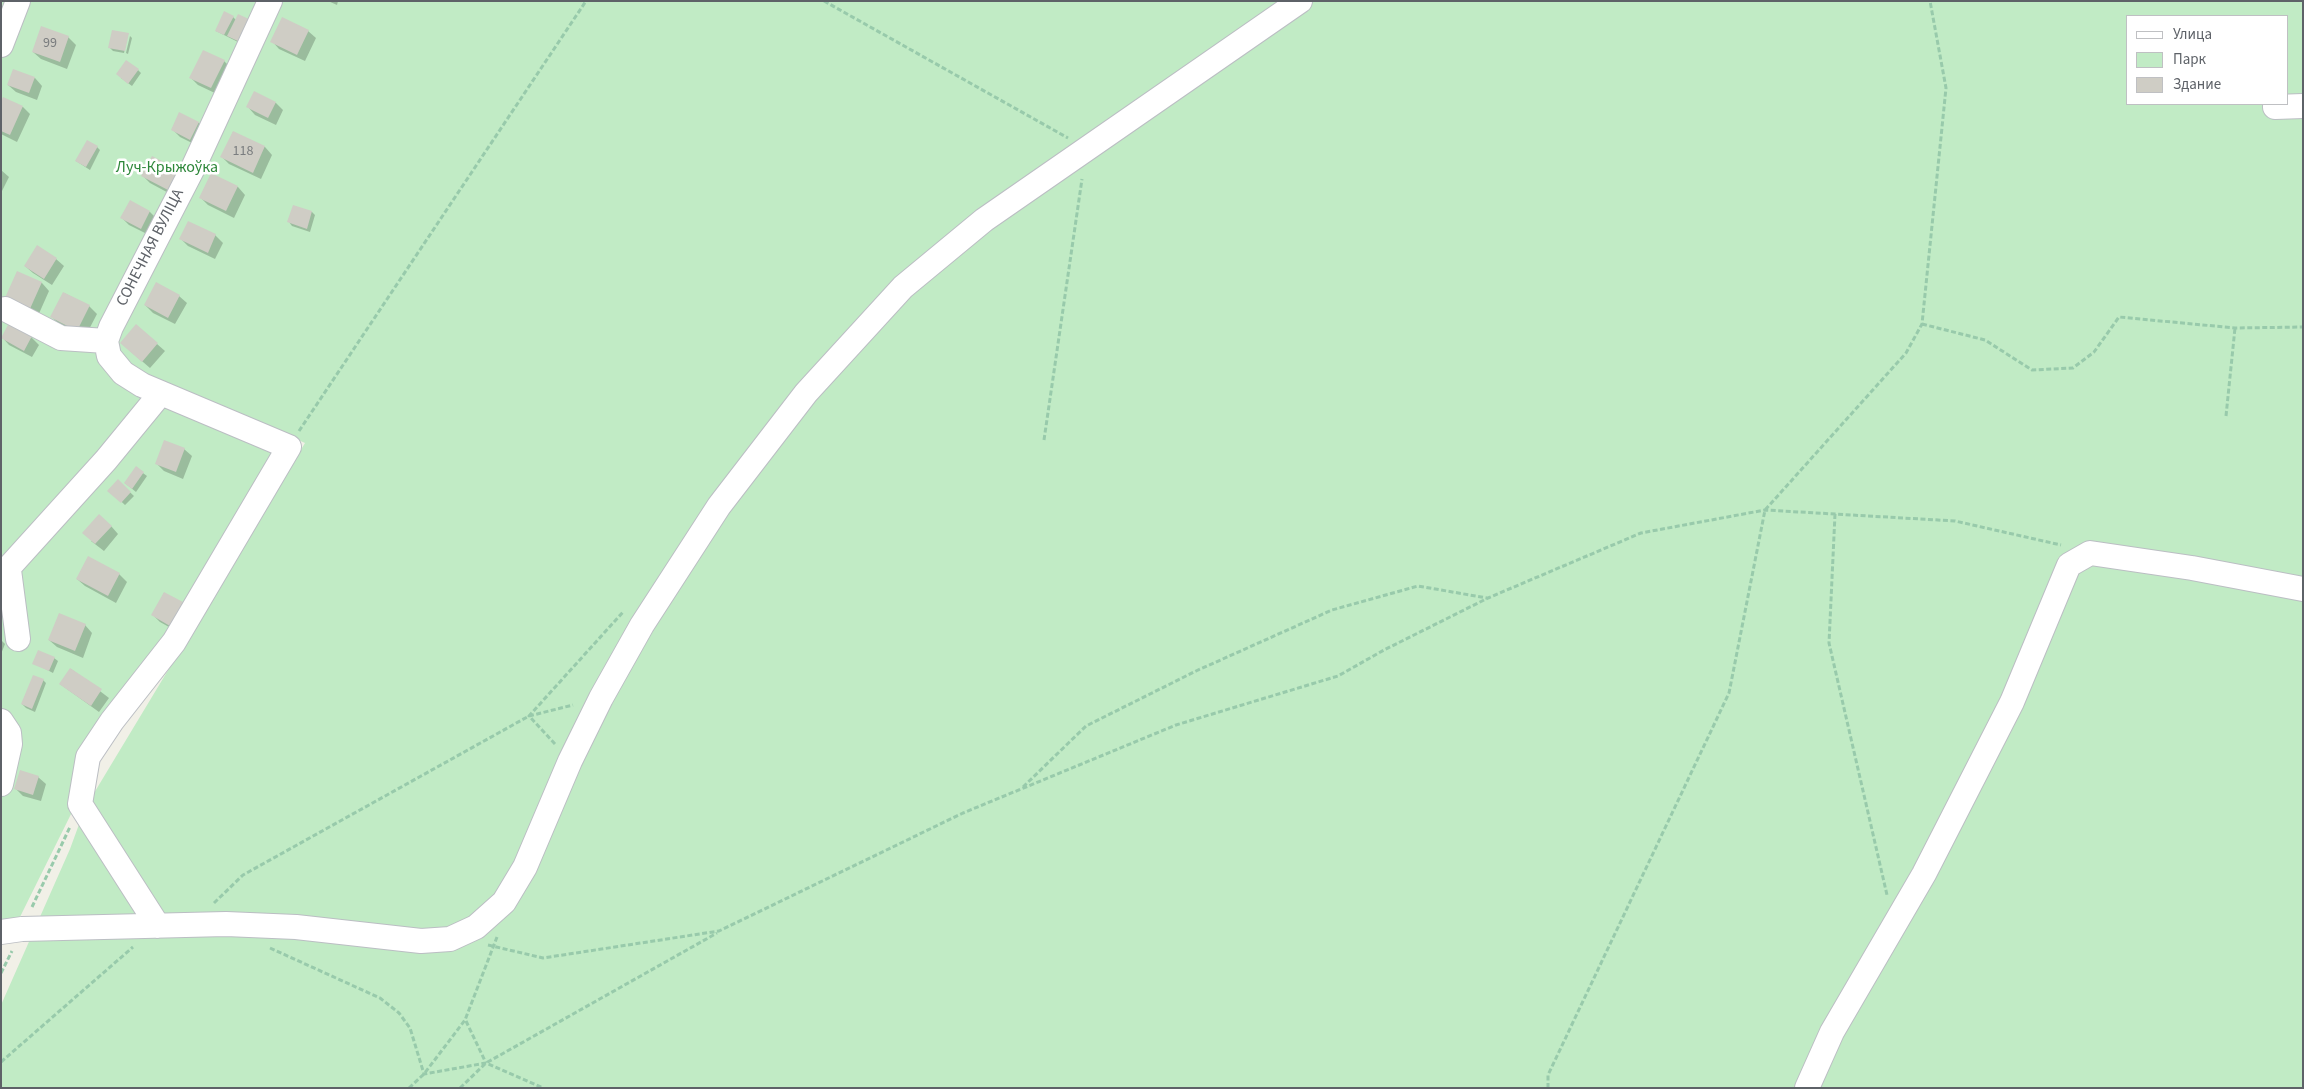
<!DOCTYPE html>
<html>
<head>
<meta charset="utf-8">
<style>
	body { margin:0 }
	#map { position:relative; width:2304px; height:1089px; overflow:hidden; background:#f1f0e7; font-family:"Source Sans 3",sans-serif }
	canvas { display:block }
	.frame { position:absolute; inset:0; border:2px solid #5e6268; pointer-events:none }
	.legend { position:absolute; left:2126px; top:15px; width:162px; height:90px; box-sizing:border-box; background:#fff; border:1px solid #bfc0c3; margin:0; padding:6px 9px; list-style:none; font-size:15px; color:#5e6268 }
	.legend li { display:flex; align-items:center; gap:10px; height:25px }
	.legend b { width:25px; border:1px solid #bfc0c3 }
</style>
</head>
<body>
<div id="map">
<canvas width="2304" height="1089"></canvas>
<div class="frame"></div>
<ul class="legend">
<li><b style="height:6px;background:#fff"></b>Улица</li>
<li><b style="height:14px;background:#c1ebc5"></b>Парк</li>
<li><b style="height:14px;background:#cfcdc5"></b>Здание</li>
</ul>
</div>
<script>
const ctx = document.querySelector('canvas').getContext('2d');
ctx.lineJoin = 'round';
function fillPath(path, color) {
  ctx.fillStyle = color;
  ctx.fill(path, 'evenodd');
}
function toPath(rows) {
  const path = new Path2D();
  for (const r of rows) {
    path.moveTo(r[0], r[1]);
    for (let i = 2; i < r.length; i += 2) path.lineTo(r[i], r[i + 1]);
  }
  return path;
}
function stroke(path, color, width, dash) {
  ctx.strokeStyle = color;
  ctx.lineWidth = width;
  ctx.lineCap = dash ? 'butt' : 'round';
  ctx.setLineDash(dash || []);
  ctx.stroke(path);
}
function label(font, color, halo, rows, align = 'center') {
  ctx.font = font + ' "Source Sans 3",sans-serif';
  ctx.lineWidth = 5;
  ctx.setLineDash([]);
  ctx.textBaseline = 'middle';
  ctx.strokeStyle = halo;
  ctx.fillStyle = color;
  for (const [text, x, y, turn = 0] of rows) {
    ctx.save();
    ctx.translate(x, y);
    ctx.rotate((+turn || 0) * Math.PI / 180);
    ctx.textAlign = isNaN(turn) ? turn : align;
    if (halo) ctx.strokeText(text, 0, 0);
    ctx.fillText(text, 0, 0);
    ctx.restore();
  }
}
const green = toPath([
	[1,1,2303,1,2303,1088,1,1088,1,1005,70,849,85,808,305,443,265,425,276,451,191,602,82,746,76,804,17,923,1,924],
	[2128,16,2288,16,2288,104,2128,104]
]);
const shadow = toPath([
	[328,1,338,1,337,5],
	[233,17,236,20,244,45,216,31],
	[308,31,316,38,305,61,279,49,272,41],
	[128,34,124,53,113,51,109,47],
	[130,36,132,38,128,54,126,53],
	[68,37,76,45,67,69,41,59,33,52],
	[224,61,232,69,219,95,198,85,191,78],
	[138,70,141,73,132,86,121,78],
	[35,78,42,86,37,100,16,92,8,85],
	[255,93,276,103,283,110,276,125,255,115,248,107],
	[1,104,23,107,30,114,17,142,1,134],
	[180,114,199,123,206,131,198,146,180,137,172,129],
	[233,132,265,147,272,155,261,179,229,164,222,157],
	[97,147,100,150,90,170,76,161],
	[1,170,9,177,1,193],
	[178,171,176,197,150,183,143,176],
	[212,175,238,187,245,195,234,218,208,205,201,198],
	[130,202,150,212,157,219,149,235,129,225,122,218],
	[294,206,312,212,315,215,310,232,292,226,289,222],
	[215,235,223,243,215,259,188,246,181,239],
	[56,259,64,266,52,285,33,273,25,266],
	[17,272,42,283,49,291,37,318,13,307],
	[64,293,89,306,97,314,85,337,59,324,52,317],
	[179,296,187,303,175,324,153,313,145,305],
	[2,337,31,337,39,345,32,357,9,345],
	[157,344,165,351,150,368,129,350],
	[184,449,192,456,183,479,164,471,157,464],
	[136,468,147,476,136,492,125,483],
	[118,481,134,496,125,505,109,490],
	[111,526,118,534,104,551,91,541],
	[88,558,119,574,127,582,116,603,85,586,77,579],
	[164,593,182,603,190,611,178,632,160,622,153,615],
	[85,625,92,633,83,658,57,647,49,640],
	[1,640,5,644,1,654],
	[54,658,58,661,53,673,34,663],
	[71,669,109,698,99,712,60,684],
	[43,680,46,683,35,712,26,708,22,704],
	[38,777,46,784,41,801,23,796,16,789]
]);
const building = toPath([
	[224,11,234,16,224,35,215,31],
	[238,14,251,20,240,42,227,36],
	[282,17,309,30,297,55,270,42],
	[41,26,69,36,60,62,32,52],
	[112,30,129,33,125,51,108,48],
	[203,50,225,60,211,88,189,78],
	[126,60,139,69,128,84,116,74],
	[13,69,35,77,29,93,7,85],
	[254,91,276,102,268,118,246,107],
	[3,97,23,106,10,135,1,131,1,101],
	[179,112,199,122,190,140,171,130],
	[233,131,265,146,253,173,220,157],
	[87,140,98,146,86,167,75,161],
	[152,156,179,170,168,190,141,176],
	[211,173,238,186,226,211,199,198],
	[130,200,150,211,141,229,120,218],
	[293,205,312,211,307,229,287,222],
	[188,221,216,234,208,253,179,239],
	[37,245,57,258,44,279,24,266],
	[17,271,42,282,29,311,4,300],
	[156,282,180,295,168,318,144,305],
	[63,292,90,305,77,331,50,317],
	[9,323,32,336,24,351,1,338],
	[136,324,158,343,142,362,120,343],
	[164,440,185,448,176,472,155,464],
	[136,466,144,472,132,489,124,483],
	[118,479,131,492,121,503,107,491],
	[99,514,112,526,95,544,82,533],
	[88,556,120,573,108,596,76,579],
	[164,592,183,602,170,626,151,615],
	[59,613,86,624,75,651,48,640],
	[38,650,55,657,49,671,32,664],
	[70,668,102,689,91,706,59,684],
	[33,675,44,679,32,709,21,704],
	[20,770,39,776,33,795,14,789]
]);
const path = toPath([
	[824,1,1068,138],
	[1922,324,1985,340,2032,370,2073,368,2094,352,2119,317,2235,328,2303,327],
	[2226,416,2235,328],
	[299,431,586,1],
	[1044,440,1082,179],
	[1835,514,1829,643,1887,895],
	[555,744,529,716,623,612],
	[1023,787,1086,726,1196,671,1332,610,1418,586,1487,598],
	[214,903,243,875,529,716,573,705],
	[32,907,70,827],
	[488,945,543,958,719,931,963,813,1176,725,1338,676,1384,650,1488,598,1641,533,1765,510,1955,521,2061,545],
	[270,948,380,998,399,1013,410,1028,424,1074,486,1063,543,1088],
	[1,973,12,951],
	[466,1021,486,1063],
	[1,1062,133,947],
	[409,1088,424,1074,465,1020,497,937],
	[460,1088,486,1063,717,933],
	[1548,1088,1548,1075,1729,693,1765,510,1906,353,1922,324,1946,88,1930,1]
]);
const minor = toPath([
	[1,45,18,1],
	[2275,107,2303,106],
	[5,309,61,338,106,341],
	[9,570,18,639],
	[1,576,106,460,161,393],
	[1,721,9,733,10,744,1,784],
	[158,926,80,804,88,757,112,721,174,642,289,447,142,385,123,373,109,356,106,341,111,327,193,168,270,1],
	[1,932,22,929,226,924,296,927,421,941,450,939,476,927,504,902,525,867,570,761,601,698,642,625,719,506,806,393,903,287,984,220,1300,1],
	[1807,1088,1832,1032,1924,874,2012,702,2069,565,2090,553,2192,568,2303,589]
]);
const numberNames = [
	["99",50,44],
	["118",243,152]
];
const parkNames = [
	["Луч-Крыжоўка",167,168]
];
const streetNames = [
	["СОНЕЧНАЯ ВУЛІЦА",151,248,-63]
];
fillPath(green, '#c1ebc5');
fillPath(shadow, '#0003');
fillPath(building, '#cfcdc5');
stroke(minor, '#bbbec3', 26);
stroke(path, '#98caab', 3, [5, 2.5]);
stroke(minor, '#fff', 24);
label('14px', '#7a7d7f', null, numberNames);
label('16px', '#2e873a', '#fff', parkNames);
label('16px', '#5e6268', '#fff', streetNames);
</script>
</body>
</html>
